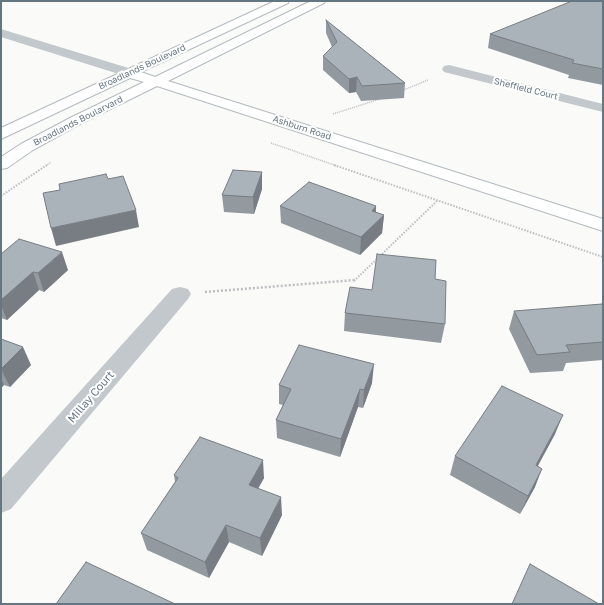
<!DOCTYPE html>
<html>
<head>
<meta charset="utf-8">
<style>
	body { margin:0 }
	#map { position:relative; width:604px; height:605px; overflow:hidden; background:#fafaf8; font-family:"Golos Text",sans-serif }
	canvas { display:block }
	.frame { position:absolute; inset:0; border:2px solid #657683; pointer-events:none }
</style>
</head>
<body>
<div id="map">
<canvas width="604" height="605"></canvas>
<div class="frame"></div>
</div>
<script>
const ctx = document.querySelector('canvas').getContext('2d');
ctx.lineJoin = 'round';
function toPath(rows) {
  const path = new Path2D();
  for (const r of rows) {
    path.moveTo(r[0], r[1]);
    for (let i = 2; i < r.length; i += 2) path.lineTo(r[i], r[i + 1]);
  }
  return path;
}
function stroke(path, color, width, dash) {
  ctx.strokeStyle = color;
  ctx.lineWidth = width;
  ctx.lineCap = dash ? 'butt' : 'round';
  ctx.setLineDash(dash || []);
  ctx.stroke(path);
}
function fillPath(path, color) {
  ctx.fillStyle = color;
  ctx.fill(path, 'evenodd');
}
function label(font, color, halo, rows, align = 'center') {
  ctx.font = font + ' "Golos Text",sans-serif';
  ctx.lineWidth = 4;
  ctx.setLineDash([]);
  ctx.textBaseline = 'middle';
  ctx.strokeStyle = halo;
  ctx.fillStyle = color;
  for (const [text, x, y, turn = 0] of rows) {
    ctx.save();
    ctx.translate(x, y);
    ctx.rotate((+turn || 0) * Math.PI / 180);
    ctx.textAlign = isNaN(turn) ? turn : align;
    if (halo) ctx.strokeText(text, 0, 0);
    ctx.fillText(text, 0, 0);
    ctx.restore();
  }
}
const pathFar2 = toPath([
	[401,91,428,80],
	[333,114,380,99],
	[271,143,337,166],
	[46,166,51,162]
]);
const pathFar1 = toPath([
	[334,165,603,257],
	[1,196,47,165],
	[354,281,438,200]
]);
const path = toPath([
	[205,292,355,280]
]);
const minor = toPath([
	[449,65,603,104,603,112,444,72,442,69,444,66,449,65],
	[180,287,188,289,191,294,188,299,11,509,1,513,1,479,172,289,180,287]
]);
const tertiary = toPath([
	[1,29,135,70,137,73,135,76,125,76,1,37,1,29]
]);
const secondary = toPath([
	[275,1,289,1,288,3,141,72,155,77,311,1,325,1,324,3,168,81,603,219,603,231,157,86,80,124,33,150,7,168,1,169,1,157,21,144,70,118,144,82,130,78,1,139,1,128,275,1]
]);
const wall = toPath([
	[603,1,603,85,568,78,569,75,488,48,490,34],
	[326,20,405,83,404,98,361,101,356,92,349,93,323,70,323,56,332,47,326,33],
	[262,172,262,189,254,214,224,212,222,195],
	[280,206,376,206,376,212,384,215,382,233,360,255,281,223],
	[1,254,68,270,44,292,39,290,7,320,1,318],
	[435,279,445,324,441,343,344,331,345,313,372,290],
	[603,306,603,360,566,363,563,371,530,373,509,329,514,311],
	[1,339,31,365,10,387,4,385,1,388],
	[372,383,363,408,358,407,340,457,277,438,276,420,283,405,279,404,279,385],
	[555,434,538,466,535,487,520,514,450,475,455,456],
	[174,475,264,478,258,488,282,515,262,556,229,542,209,578,147,550,141,533,175,482]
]);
const shadedWall = toPath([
	[357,77,356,92,349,93,349,79],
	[262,172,262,189,254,214,253,197],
	[376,206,375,224,372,211],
	[136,210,139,227,56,246,51,228],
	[384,215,382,233,360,255,361,237],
	[62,252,68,270,44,292,38,273],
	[33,272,39,290,7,320,1,305,1,300],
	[23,347,31,365,10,387,1,369],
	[374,364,372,383,363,408,364,390],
	[1,379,4,385,1,388],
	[360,389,358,407,340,457,341,439],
	[563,415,555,434,528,483,536,465],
	[263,460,264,478,250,503,249,485],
	[542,469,535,487,520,514,528,496],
	[281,497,282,515,262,556,260,538],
	[226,525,229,542,209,578,205,562]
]);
const building = toPath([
	[572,1,603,1,603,69,572,63,574,60,490,34,572,1],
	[326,20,405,83,362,86,357,77,349,79,323,56,337,42,326,20],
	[233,170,262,172,253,197,222,195,233,170],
	[106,174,108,179,123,176,136,210,51,228,43,193,60,190,59,184,106,174],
	[309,182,376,206,372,211,384,215,361,237,280,206,309,182],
	[19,239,62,252,38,273,33,272,1,300,1,254,19,239],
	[377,254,436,260,435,279,446,281,445,324,345,313,350,287,372,290,377,254],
	[602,304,603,306,603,342,566,345,570,352,537,355,514,311,602,304],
	[1,339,23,347,1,369,1,339],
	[299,345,374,364,364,390,360,389,341,439,276,420,291,389,279,385,299,345],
	[502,386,563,415,536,465,542,469,528,496,455,456,502,386],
	[200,437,263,460,249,485,281,497,260,538,226,525,205,562,141,533,178,478,174,475,200,437],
	[86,562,175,604,56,604,86,562],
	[530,564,599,604,512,604,530,564]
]);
const farStreetnames = [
	["Broadlands Boulevard",142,67,-25],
	["Sheffield Court",526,89,14],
	["Broadlands Boularvard",78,121,-27],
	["Ashburn Road",302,128,18]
];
const streetNames = [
	["Millay Court",91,397,-49]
];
stroke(secondary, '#b3babf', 2);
stroke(pathFar2, '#bbbfc2', 1.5, [1, 1]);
stroke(pathFar1, '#bbbfc2', 2, [1.5, 1.5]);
stroke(path, '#bbbfc2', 2.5, [2, 2]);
fillPath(minor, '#c3c8cc');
fillPath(tertiary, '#c3c8cc');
fillPath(secondary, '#fff');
fillPath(wall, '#929a9f');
fillPath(shadedWall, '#777d82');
fillPath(building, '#aab3b9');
stroke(building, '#777d82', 1);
label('9px', '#657683', '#fff', farStreetnames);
label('11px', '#657683', '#fff', streetNames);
</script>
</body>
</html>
